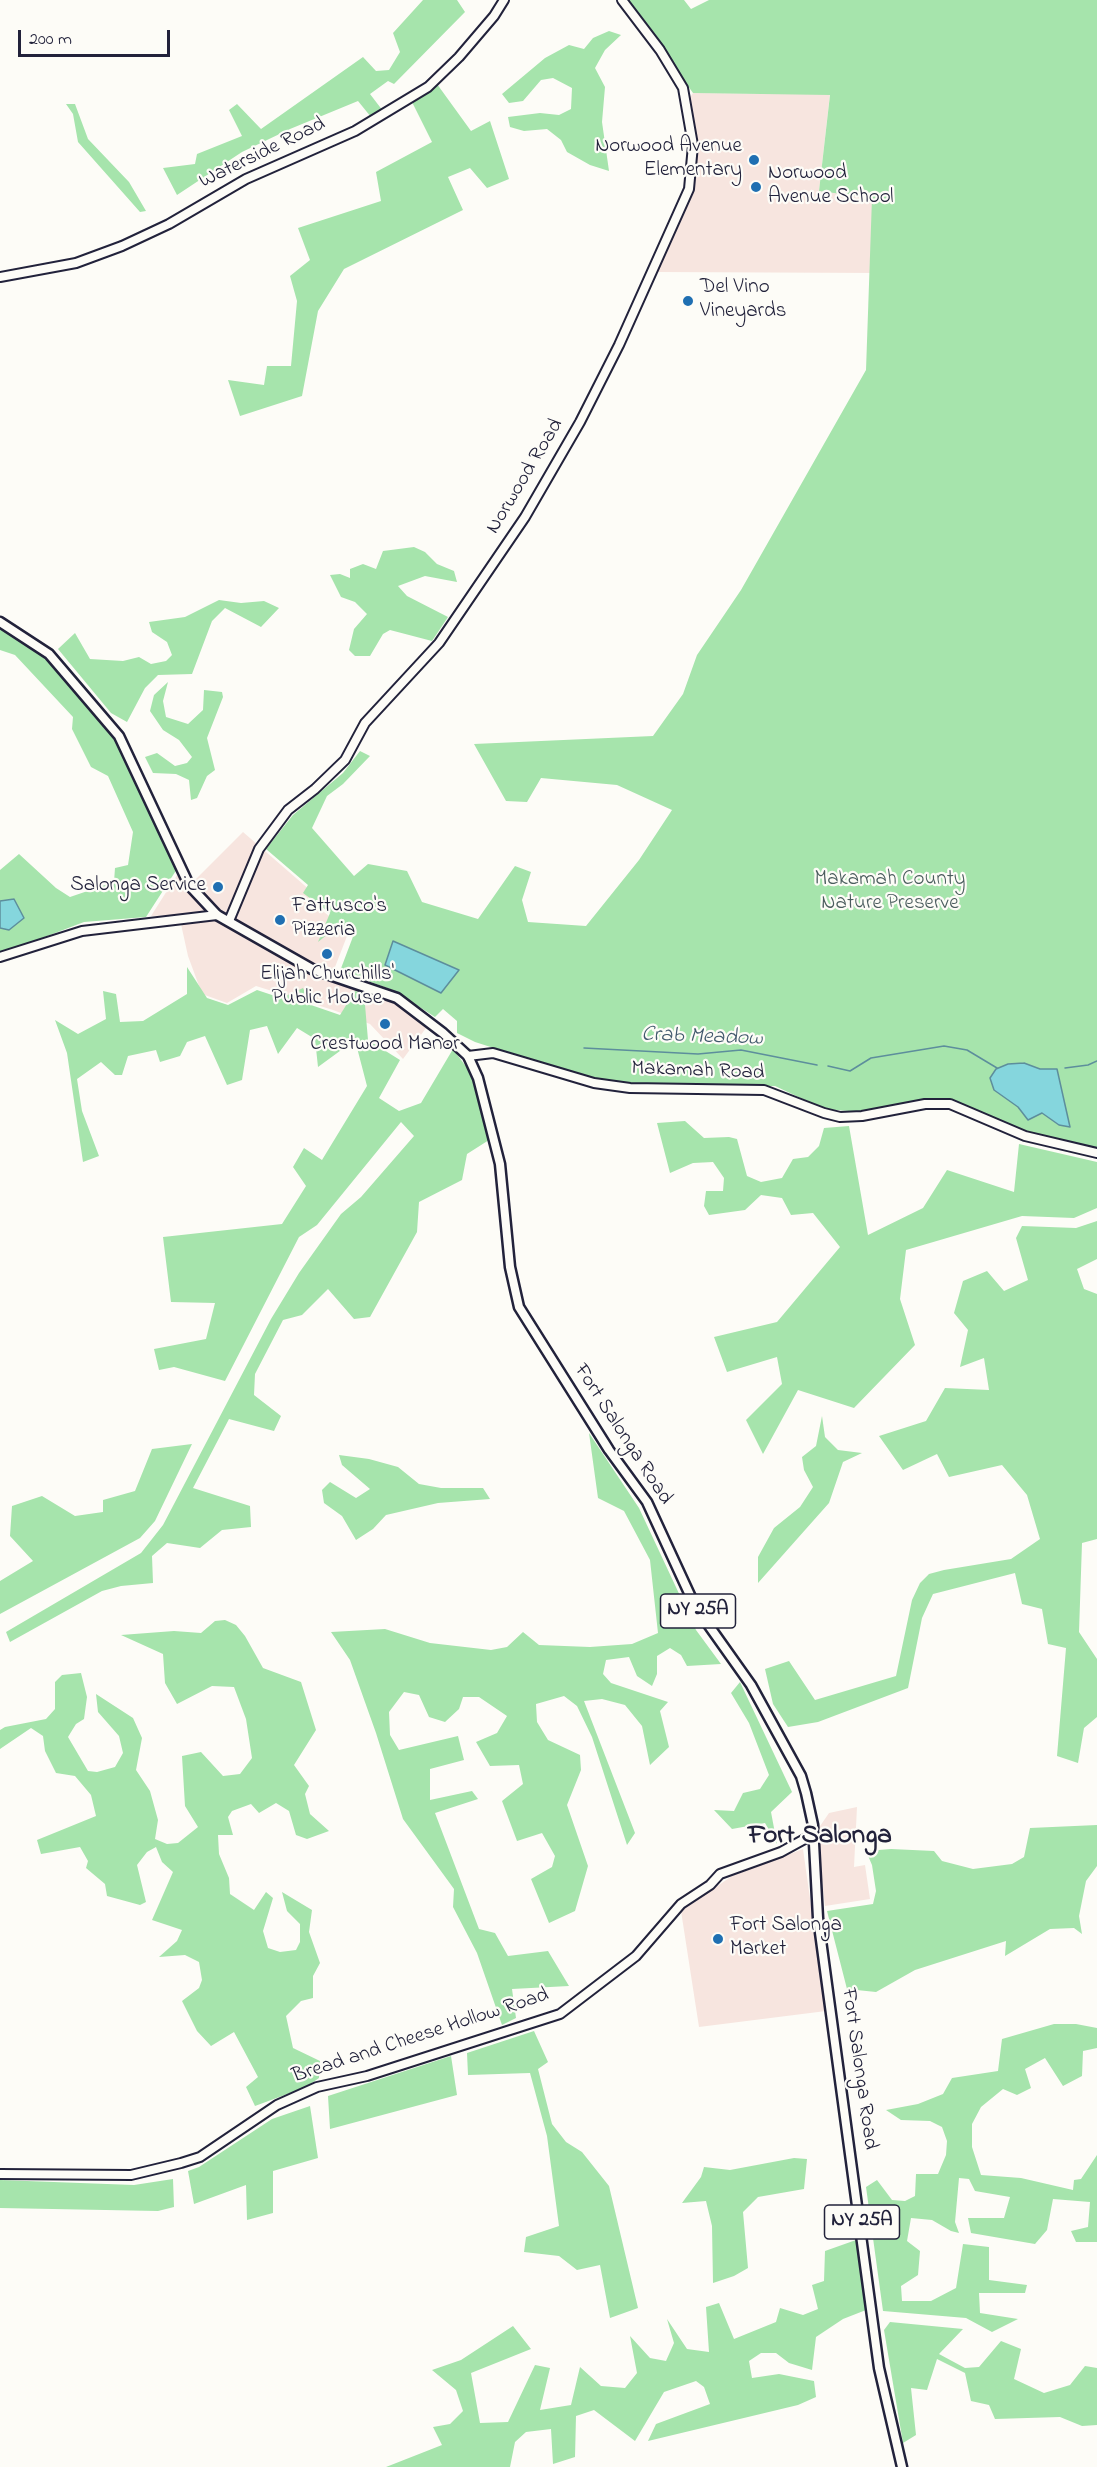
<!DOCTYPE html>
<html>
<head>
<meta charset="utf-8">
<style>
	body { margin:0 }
	#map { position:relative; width:1097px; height:2467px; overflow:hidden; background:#fdfcf7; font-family:"Indie Flower",sans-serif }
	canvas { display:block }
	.scale { position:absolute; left:18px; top:30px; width:152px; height:27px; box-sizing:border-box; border:3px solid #22223b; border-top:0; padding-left:8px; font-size:18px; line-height:21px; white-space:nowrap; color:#22223b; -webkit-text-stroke:4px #fdfcf7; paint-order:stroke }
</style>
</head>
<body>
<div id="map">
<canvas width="1097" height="2467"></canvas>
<div class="scale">200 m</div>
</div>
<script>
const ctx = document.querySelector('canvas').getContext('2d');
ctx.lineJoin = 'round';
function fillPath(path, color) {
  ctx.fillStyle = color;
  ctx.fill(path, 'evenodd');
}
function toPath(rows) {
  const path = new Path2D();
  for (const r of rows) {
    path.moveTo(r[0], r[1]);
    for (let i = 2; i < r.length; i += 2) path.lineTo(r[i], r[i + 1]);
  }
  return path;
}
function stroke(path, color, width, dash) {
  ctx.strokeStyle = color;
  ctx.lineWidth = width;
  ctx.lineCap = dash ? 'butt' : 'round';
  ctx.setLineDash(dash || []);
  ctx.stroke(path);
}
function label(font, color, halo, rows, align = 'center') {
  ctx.font = font + ' "Indie Flower",sans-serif';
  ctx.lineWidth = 4.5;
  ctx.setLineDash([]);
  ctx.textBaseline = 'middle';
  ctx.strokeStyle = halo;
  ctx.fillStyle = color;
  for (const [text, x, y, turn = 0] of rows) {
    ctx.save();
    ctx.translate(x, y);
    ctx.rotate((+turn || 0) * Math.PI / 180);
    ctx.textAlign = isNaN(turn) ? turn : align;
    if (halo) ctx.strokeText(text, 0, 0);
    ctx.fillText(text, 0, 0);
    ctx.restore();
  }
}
const built = toPath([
	[693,93,830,94,819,191,888,197,879,273,657,272,695,182,689,99],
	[243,832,311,891,308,900,349,931,330,980,394,1002,426,1028,403,1059,370,1024,333,1010,256,986,227,1003,202,994,188,956,179,915,151,916,177,875,185,884,196,879],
	[857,1807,854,1867,865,1865,870,1899,825,1906,816,1832,829,1813],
	[803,1849,826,2011,699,2027,681,1911,732,1876]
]);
const green = toPath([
	[423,0,457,0,465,12,394,84,388,81,370,94,383,111,371,117,358,101,290,129,242,152,177,195,163,168,195,164,197,154,242,136,229,110,237,104,261,129,363,57,376,71,389,70,400,52,393,33],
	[627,0,684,0,691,9,709,0,1097,0,1097,1151,1030,1134,984,1113,934,1098,861,1112,824,1109,775,1086,661,1086,597,1081,475,1042,457,1033,457,1021,443,1009,435,1017,393,990,340,971,354,934,338,926,318,942,330,913,303,893,308,885,266,849,293,815,343,773,360,751,370,756,343,784,327,796,312,828,354,876,368,864,407,871,422,902,478,919,515,866,531,872,522,900,528,922,586,926,639,860,672,810,617,785,541,778,527,802,506,801,474,744,653,736,683,694,697,655,741,590,866,370,872,198,819,191,830,95,693,93],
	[609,31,621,35,605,50,595,68,605,87,602,122,609,171,590,165,567,152,561,140,547,129,524,131,510,127,508,117,540,113,559,115,571,109,572,88,553,78,541,80,523,101,509,103,502,94,545,58,569,45,584,49,593,38],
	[437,84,471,131,490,121,509,179,487,188,470,168,448,177,463,210,344,269,318,311,302,396,240,416,228,380,264,385,267,366,291,366,297,301,290,276,310,260,298,228,381,201,376,172,432,142,412,102],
	[66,104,75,104,88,139,129,182,146,211,140,212,78,142,73,114],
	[414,547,425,552,437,564,454,571,457,582,425,576,398,586,407,596,448,617,432,641,390,630,383,634,370,656,355,656,349,650,354,629,367,614,355,602,341,597,330,575,340,574,350,578,350,569,363,564,376,569,383,551],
	[219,600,241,603,264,601,279,608,261,627,225,608,212,621,192,674,158,675,145,688,127,722,111,713,58,649,75,633,90,659,123,661,139,657,151,664,166,661,172,655,167,642,152,632,149,622,185,617],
	[0,628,46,658,94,712,119,745,177,869,146,917,84,922,0,954,0,870,19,854,56,888,70,897,114,882,115,868,128,865,133,832,108,776,91,767,72,729,73,717,15,655,0,650],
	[168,682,163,701,166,717,188,724,203,710,204,690,222,692,223,697,207,738,215,770,207,776,197,798,191,800,189,780,176,774,153,773,145,757,157,753,175,766,187,763,192,757,179,740,163,730,150,711,154,695],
	[187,967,207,998,228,1005,257,990,281,998,303,988,311,1005,340,1015,355,991,364,993,368,1040,400,1060,379,1098,399,1111,421,1103,453,1049,473,1076,489,1140,467,1154,462,1180,419,1202,417,1232,370,1317,354,1319,328,1289,302,1315,283,1320,255,1374,254,1395,281,1416,274,1431,229,1419,193,1488,250,1506,251,1527,222,1530,200,1548,167,1543,152,1556,153,1583,121,1586,102,1591,10,1642,6,1632,141,1553,163,1525,271,1319,299,1273,341,1214,361,1197,414,1136,401,1122,317,1225,299,1237,225,1381,174,1367,159,1370,154,1349,206,1339,215,1303,171,1302,163,1237,282,1224,306,1186,293,1167,304,1148,322,1160,367,1086,355,1040,318,1067,315,1039,297,1028,278,1054,267,1026,250,1030,242,1080,227,1085,205,1036,187,1042,180,1056,160,1062,156,1050,128,1056,122,1075,115,1075,101,1062,77,1079,82,1111,99,1156,83,1162,67,1053,55,1020,78,1034,106,1019,103,991,116,994,120,1022,143,1021,187,994],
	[685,1121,704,1138,729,1137,737,1139,747,1176,761,1182,782,1178,793,1159,808,1157,819,1146,824,1128,849,1126,868,1235,923,1208,947,1170,1014,1192,1019,1144,1097,1162,1097,1208,1074,1218,1022,1216,906,1250,900,1299,915,1345,854,1408,798,1390,763,1454,746,1420,782,1384,777,1357,727,1372,714,1337,777,1322,840,1247,813,1213,791,1215,782,1198,761,1195,745,1210,709,1215,704,1206,706,1191,723,1191,724,1178,713,1162,693,1163,670,1173,657,1123],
	[1097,1221,1097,1259,1077,1269,1084,1289,1097,1294,1097,1539,1082,1543,1079,1632,1097,1659,1097,1717,1084,1728,1078,1763,1057,1756,1066,1648,1048,1644,1042,1609,1022,1604,1015,1573,933,1594,922,1618,908,1688,818,1722,788,1727,773,1704,765,1669,789,1661,815,1700,896,1676,912,1600,920,1583,929,1574,944,1570,1011,1559,1040,1539,1027,1495,1002,1465,949,1477,937,1454,903,1470,879,1436,926,1421,945,1388,989,1390,984,1358,960,1367,968,1330,954,1313,963,1281,987,1271,1004,1291,1028,1280,1016,1238,1022,1226,1076,1228],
	[822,1416,825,1437,838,1450,862,1453,843,1462,829,1503,758,1583,758,1557,774,1528,800,1507,813,1487,804,1470,802,1457,816,1446],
	[589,1433,639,1508,696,1630,721,1664,687,1666,681,1655,670,1648,657,1656,657,1674,652,1686,637,1676,629,1657,606,1660,603,1674,611,1683,668,1702,660,1711,669,1747,650,1765,642,1726,625,1705,602,1699,584,1701,635,1833,627,1845,592,1737,577,1706,564,1696,536,1704,537,1722,548,1740,580,1755,581,1770,567,1805,588,1866,575,1911,549,1923,531,1879,552,1867,555,1856,542,1833,517,1841,502,1801,523,1784,519,1765,490,1766,476,1742,497,1733,507,1716,479,1697,463,1697,459,1709,445,1722,429,1717,419,1695,404,1692,389,1712,390,1735,399,1750,458,1736,464,1760,430,1769,430,1800,472,1791,478,1799,435,1813,479,1929,495,1933,508,1956,548,1951,569,1986,512,1989,516,2018,502,2025,477,1953,453,1907,454,1889,403,1819,376,1733,350,1660,331,1632,385,1629,430,1643,491,1650,507,1647,523,1632,539,1645,590,1647,632,1644,658,1633,650,1560,624,1511,598,1498],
	[192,1444,155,1521,140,1538,0,1614,0,1581,33,1561,10,1536,12,1506,42,1496,75,1516,103,1512,103,1500,135,1491,152,1449],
	[339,1455,369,1459,398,1467,419,1484,441,1488,483,1488,490,1499,438,1503,386,1515,373,1529,356,1540,342,1516,324,1503,322,1490,330,1482,356,1498,370,1489,342,1465],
	[225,1620,236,1625,245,1636,263,1668,301,1682,316,1730,294,1765,309,1786,305,1794,310,1814,329,1831,307,1839,296,1835,289,1811,276,1803,259,1813,251,1804,232,1811,228,1817,233,1835,218,1835,219,1854,229,1878,230,1894,254,1910,266,1892,273,1898,263,1931,268,1948,280,1952,296,1950,300,1942,300,1924,287,1911,282,1892,312,1910,309,1932,320,1963,313,1976,313,1998,301,2001,286,2016,293,2048,320,2061,319,2078,306,2087,255,2106,246,2087,258,2077,234,2032,211,2046,197,2031,182,2001,199,1988,202,1980,199,1962,185,1955,159,1957,177,1941,182,1930,152,1920,173,1872,162,1862,156,1847,147,1852,137,1865,146,1902,140,1905,107,1896,105,1884,86,1868,88,1861,80,1847,41,1854,37,1840,96,1816,91,1795,75,1776,56,1773,45,1751,43,1736,31,1728,0,1749,0,1730,5,1727,46,1719,55,1709,55,1682,62,1675,81,1673,87,1697,84,1719,76,1724,68,1737,88,1771,97,1772,115,1767,123,1753,119,1736,98,1712,96,1694,133,1718,142,1738,136,1770,150,1791,158,1820,155,1839,167,1844,178,1843,198,1827,185,1806,182,1756,201,1752,223,1776,240,1774,252,1758,246,1719,234,1687,212,1686,177,1704,165,1683,163,1654,121,1635,174,1631,201,1633,215,1621],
	[740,1682,792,1792,771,1812,777,1844,765,1823,732,1829,714,1810,734,1811,743,1793,760,1789,769,1775,749,1723,731,1693],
	[1097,1825,1097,1866,1086,1881,1079,1916,1082,1934,1074,1928,1050,1929,1005,1956,1006,1941,915,1970,876,1992,847,1989,827,1911,873,1904,876,1891,872,1865,866,1851,891,1849,934,1851,942,1861,973,1869,1012,1864,1024,1857,1030,1828],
	[1054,2024,1076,2024,1097,2028,1097,2048,1083,2051,1082,2076,1063,2086,1045,2058,1025,2069,1031,2088,1017,2095,1003,2089,981,2107,972,2124,972,2147,981,2175,1021,2178,1073,2190,1074,2180,1081,2179,1097,2155,1097,2242,1076,2242,1071,2231,1088,2227,1090,2202,1053,2199,1047,2230,1035,2244,971,2233,968,2218,1004,2218,1010,2197,975,2191,969,2179,959,2178,955,2222,959,2233,951,2231,932,2220,911,2218,907,2241,920,2251,918,2275,901,2286,902,2301,931,2301,956,2288,963,2244,989,2247,989,2280,1027,2285,1025,2293,979,2293,980,2313,1018,2319,992,2332,966,2318,883,2311,866,2187,877,2180,892,2200,905,2201,915,2196,916,2174,938,2174,946,2155,947,2141,942,2127,930,2121,901,2120,886,2110,918,2104,943,2094,952,2078,998,2071,1002,2039],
	[534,2031,548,2062,538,2069,552,2124,566,2142,582,2152,609,2186,638,2308,610,2318,600,2265,577,2270,559,2256,524,2252,526,2237,559,2226,547,2136,530,2073,468,2075,467,2053],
	[451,2056,457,2095,330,2129,328,2096],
	[310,2106,318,2158,273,2171,273,2213,247,2220,246,2185,194,2204,188,2171,199,2167,272,2119],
	[794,2158,807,2159,804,2189,758,2197,743,2212,748,2268,734,2276,713,2283,712,2226,706,2201,682,2203,701,2177,704,2167,730,2170],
	[173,2179,174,2207,158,2211,0,2208,0,2180,134,2185],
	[856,2240,866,2310,843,2319,816,2337,812,2370,789,2363,776,2353,761,2353,749,2361,752,2378,779,2374,814,2381,816,2397,798,2405,648,2441,656,2424,710,2404,704,2387,696,2381,664,2392,635,2441,594,2410,576,2416,575,2457,553,2464,551,2429,526,2432,515,2442,510,2467,386,2467,442,2445,433,2427,450,2424,463,2411,456,2390,432,2370,461,2360,513,2326,531,2349,471,2373,480,2423,508,2422,535,2365,550,2368,540,2410,571,2405,580,2367,601,2386,625,2388,637,2373,630,2336,650,2358,666,2361,674,2343,667,2319,687,2349,709,2352,706,2307,719,2303,734,2339,776,2322,780,2308,803,2315,818,2309,812,2285,824,2281,825,2251],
	[890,2322,963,2329,939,2354,965,2368,979,2367,1001,2341,1021,2349,1014,2379,1044,2393,1070,2385,1085,2366,1097,2368,1097,2425,1082,2426,1060,2417,995,2419,989,2405,971,2401,965,2373,937,2359,927,2390,911,2388,916,2435,903,2443,884,2330]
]);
const water = toPath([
	[14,899,24,918,9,930,0,928,0,901,14,899],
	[393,941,459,970,441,993,385,965,393,941],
	[1024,1063,1040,1069,1057,1069,1070,1127,1059,1125,1042,1113,1028,1120,1018,1107,994,1090,990,1078,996,1069,1008,1064,1024,1063]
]);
const stream = toPath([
	[584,1048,698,1054,741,1050,817,1065],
	[828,1066,850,1071,871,1058,944,1046,967,1050,997,1068],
	[1065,1068,1088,1065,1097,1061]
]);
const secondary = toPath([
	[0,277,76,263,122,246,169,224,246,179,355,131,428,87,459,57,494,16,504,0],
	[229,921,259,849,288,810,315,789,345,760,365,723,439,643,525,517,580,422,619,345,689,189,693,145,683,88,660,50,622,0],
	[0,957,82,931,217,915],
	[468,1056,493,1053,594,1083,630,1088,764,1090,824,1113,840,1117,862,1116,925,1104,950,1104,1025,1136,1097,1153],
	[0,2174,131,2175,181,2163,200,2157,277,2105,317,2087,367,2076,560,2014,636,1956,681,1904,710,1885,720,1874,781,1852,812,1835]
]);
const primary = toPath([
	[0,622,49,654,119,736,189,885,217,915,312,969,397,998,443,1033,468,1056,478,1078,500,1164,510,1267,519,1307,609,1450,647,1502,695,1606,751,1685,801,1776,806,1793,813,1825,818,1918,879,2368,902,2467]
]);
const markers = [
	[754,160,6,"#1f6fb2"],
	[756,187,6,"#1f6fb2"],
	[688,301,6,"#1f6fb2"],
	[218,887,6,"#1f6fb2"],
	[280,920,6,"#1f6fb2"],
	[327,954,6,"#1f6fb2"],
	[385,1024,6,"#1f6fb2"],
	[718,1939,6,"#1f6fb2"]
];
const shields = [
	[698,1611,75],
	[862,2222,75]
];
const shieldNames = [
	["NY 25A",698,1611],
	["NY 25A",862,2222]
];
const poiNames = [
	["Norwood Avenue",742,148,"right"],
	["Elementary",742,172,"right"],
	["Norwood",768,175],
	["Avenue School",768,199],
	["Del Vino",700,289],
	["Vineyards",700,313],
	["Salonga Service",206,887,"right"],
	["Fattusco's",292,908],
	["Pizzeria",292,932],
	["Elijah Churchills'",327,976,"center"],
	["Public House",327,1000,"center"],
	["Crestwood Manor",385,1046,"center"],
	["Fort Salonga",730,1927],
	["Market",730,1951]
];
const streetNames = [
	["Waterside Road",263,154,-26],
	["Norwood Road",526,477,-59],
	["Makamah Road",698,1072,2],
	["Fort Salonga Road",622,1435,57],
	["Bread and Cheese Hollow Road",421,2037,-18],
	["Fort Salonga Road",858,2069,82]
];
const parkNames = [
	["Makamah County",890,881],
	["Nature Preserve",890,905]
];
const waterNames = [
	["Crab Meadow",702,1038,2]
];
const districtNames = [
	["Fort Salonga",820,1838]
];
fillPath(built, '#f7e5df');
fillPath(green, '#a6e4ac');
fillPath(water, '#85d6dd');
stroke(water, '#5d8e9c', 1.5);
stroke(stream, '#5d8e9c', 1.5);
stroke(secondary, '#22223b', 12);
stroke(primary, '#22223b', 13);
stroke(secondary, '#fdfcf7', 8);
stroke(primary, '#fdfcf7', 8);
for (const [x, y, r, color] of markers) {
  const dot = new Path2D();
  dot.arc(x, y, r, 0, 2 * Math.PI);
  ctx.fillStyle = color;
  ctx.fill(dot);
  stroke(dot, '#fdfcf7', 2);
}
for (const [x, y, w] of shields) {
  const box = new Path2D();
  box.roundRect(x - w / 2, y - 17, w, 34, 4.5);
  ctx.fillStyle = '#fdfcf7';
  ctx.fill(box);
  stroke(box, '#22223b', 1.5);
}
label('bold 20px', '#22223b', null, shieldNames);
label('21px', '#22223b', '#fdfcf7', poiNames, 'left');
label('21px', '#22223b', '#fdfcf7', streetNames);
label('21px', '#4a5c5d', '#fdfcf7', parkNames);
label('italic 22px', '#40586c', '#fdfcf7', waterNames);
label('bold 27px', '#22223b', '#fdfcf7', districtNames);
</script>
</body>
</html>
